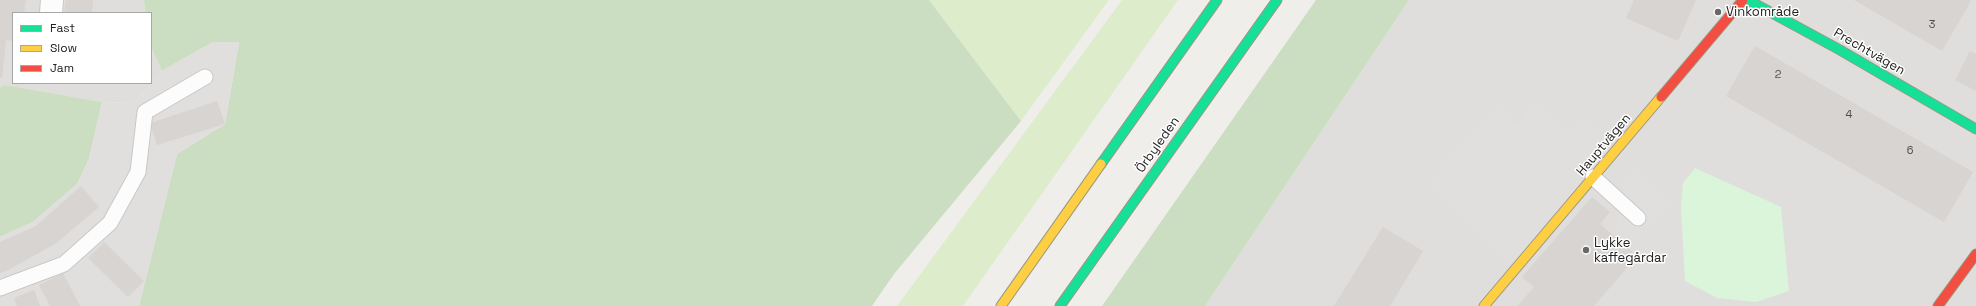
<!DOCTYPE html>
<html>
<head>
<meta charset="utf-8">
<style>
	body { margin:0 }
	#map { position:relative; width:1976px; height:306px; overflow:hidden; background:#f0eeeb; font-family:"Space Grotesk",sans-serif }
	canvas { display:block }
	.legend { position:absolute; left:12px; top:12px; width:140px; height:72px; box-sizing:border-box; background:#fff; border:1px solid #a7a7a7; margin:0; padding:5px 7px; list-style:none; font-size:12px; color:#222 }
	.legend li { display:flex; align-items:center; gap:8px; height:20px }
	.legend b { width:20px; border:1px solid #a7a7a7 }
</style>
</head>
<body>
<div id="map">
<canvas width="1976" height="306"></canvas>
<ul class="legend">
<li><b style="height:5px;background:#16e098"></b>Fast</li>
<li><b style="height:5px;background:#ffcf43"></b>Slow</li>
<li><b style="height:5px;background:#f24e42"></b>Jam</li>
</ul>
</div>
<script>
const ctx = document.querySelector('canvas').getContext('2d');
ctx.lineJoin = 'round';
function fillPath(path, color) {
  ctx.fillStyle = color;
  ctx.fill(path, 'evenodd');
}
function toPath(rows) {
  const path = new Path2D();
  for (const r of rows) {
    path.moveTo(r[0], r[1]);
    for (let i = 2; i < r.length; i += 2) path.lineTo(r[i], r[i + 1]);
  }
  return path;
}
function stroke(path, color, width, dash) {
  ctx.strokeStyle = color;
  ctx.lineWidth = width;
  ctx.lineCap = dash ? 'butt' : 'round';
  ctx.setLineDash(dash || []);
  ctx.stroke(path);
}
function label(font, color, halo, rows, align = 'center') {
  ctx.font = font + ' "Space Grotesk",sans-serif';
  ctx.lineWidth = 3;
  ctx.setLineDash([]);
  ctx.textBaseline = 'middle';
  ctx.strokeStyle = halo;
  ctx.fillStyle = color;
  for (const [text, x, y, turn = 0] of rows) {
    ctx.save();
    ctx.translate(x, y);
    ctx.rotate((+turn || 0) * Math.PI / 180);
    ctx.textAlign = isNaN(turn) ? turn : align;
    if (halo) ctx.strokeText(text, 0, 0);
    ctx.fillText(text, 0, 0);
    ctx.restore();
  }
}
const residential = toPath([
	[0,0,144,0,145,13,13,13,13,83,151,83,151,47,162,71,135,103,102,102,5,85,0,87],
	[1409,0,1976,0,1976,306,1205,306]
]);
const grass = toPath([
	[929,0,1109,0,1021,121],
	[1122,0,1178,0,963,306,897,306]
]);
const forest = toPath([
	[144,0,929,0,1021,121,894,274,872,306,139,306,177,154,225,124,239,42,213,42,162,71,151,47,151,13,145,13],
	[1316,0,1409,0,1205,306,1102,306],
	[5,85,102,102,89,159,77,184,33,222,0,237,0,87]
]);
const park = toPath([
	[1695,168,1781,207,1789,291,1756,302,1717,298,1685,281,1681,207,1683,183]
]);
const parking = toPath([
	[213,42,239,42,225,124,177,154,139,306,0,306,0,237,33,222,77,184,89,159,102,102,135,103,162,71],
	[1536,103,1571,136,1584,123,1616,153,1518,267,1431,182,1499,109,1516,125],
	[1637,172,1669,202,1631,239,1617,224,1619,211,1607,203]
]);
const building = toPath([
	[0,0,26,0,24,13,13,13,13,41,6,40,2,78,0,78],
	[66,0,93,0,92,13,64,13],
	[1634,0,1696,0,1678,41,1626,18],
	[1854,0,1969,0,1971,1,1942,51],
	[1755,46,1973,172,1944,222,1726,96],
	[1970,51,1976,54,1976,91,1955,80],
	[217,101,225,124,157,145,150,123],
	[81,186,99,207,55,244,6,271,0,273,0,242,36,226],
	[1592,197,1610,212,1600,224,1637,256,1594,306,1518,306,1534,287,1522,277],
	[1383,227,1423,251,1390,306,1334,306],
	[104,242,144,281,128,297,88,258],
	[63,273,80,306,50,306,39,285],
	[34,290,40,306,17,306,14,298]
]);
const lane = toPath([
	[1593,177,1638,218],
	[0,288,64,264,110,223,138,172,145,112,205,77]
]);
const street = toPath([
	[51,13,52,0]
]);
const fast = toPath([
	[1748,0,1840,50,1976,129],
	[1101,164,1217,0],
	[1060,306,1277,0]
]);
const slow = toPath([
	[1001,306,1101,164],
	[1484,306,1661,97]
]);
const jam = toPath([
	[1661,97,1743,0],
	[1938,306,1976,254]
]);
const markers = [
	[1718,12,4,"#6a6968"],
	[1586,250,4,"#6a6968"]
];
const numberNames = [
	["3",1932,25],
	["2",1778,75],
	["4",1849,115],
	["6",1910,151]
];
const poiNames = [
	["Vinkområde",1726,12],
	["Lykke",1594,243],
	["kaffegårdar",1594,258]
];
const streetNames = [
	["Prechtvägen",1869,52,30],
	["Örbyleden",1158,145,-55],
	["Hauptvägen",1604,145,-50]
];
fillPath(residential, '#dfdedc');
fillPath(grass, '#ddeccb');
fillPath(forest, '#cbdec1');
fillPath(park, '#daf5da');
fillPath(parking, '#e0dfde');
fillPath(building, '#d7d4d2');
stroke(lane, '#c9c8c7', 17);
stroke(street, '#c9c8c7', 24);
stroke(fast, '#999a82', 11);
stroke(slow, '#999a82', 11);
stroke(jam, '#999a82', 11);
stroke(lane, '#fdfcfc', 15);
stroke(street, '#fdfcfc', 22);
stroke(fast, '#16e098', 9);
stroke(slow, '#ffcf43', 9);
stroke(jam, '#f24e42', 9);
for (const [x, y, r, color] of markers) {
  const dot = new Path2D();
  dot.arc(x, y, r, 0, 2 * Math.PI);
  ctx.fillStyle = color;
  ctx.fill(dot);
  stroke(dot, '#fff', 1.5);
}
label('11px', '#4f4e4e', null, numberNames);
label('13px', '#222', '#fff', poiNames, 'left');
label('13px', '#222', '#fff', streetNames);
</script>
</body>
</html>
